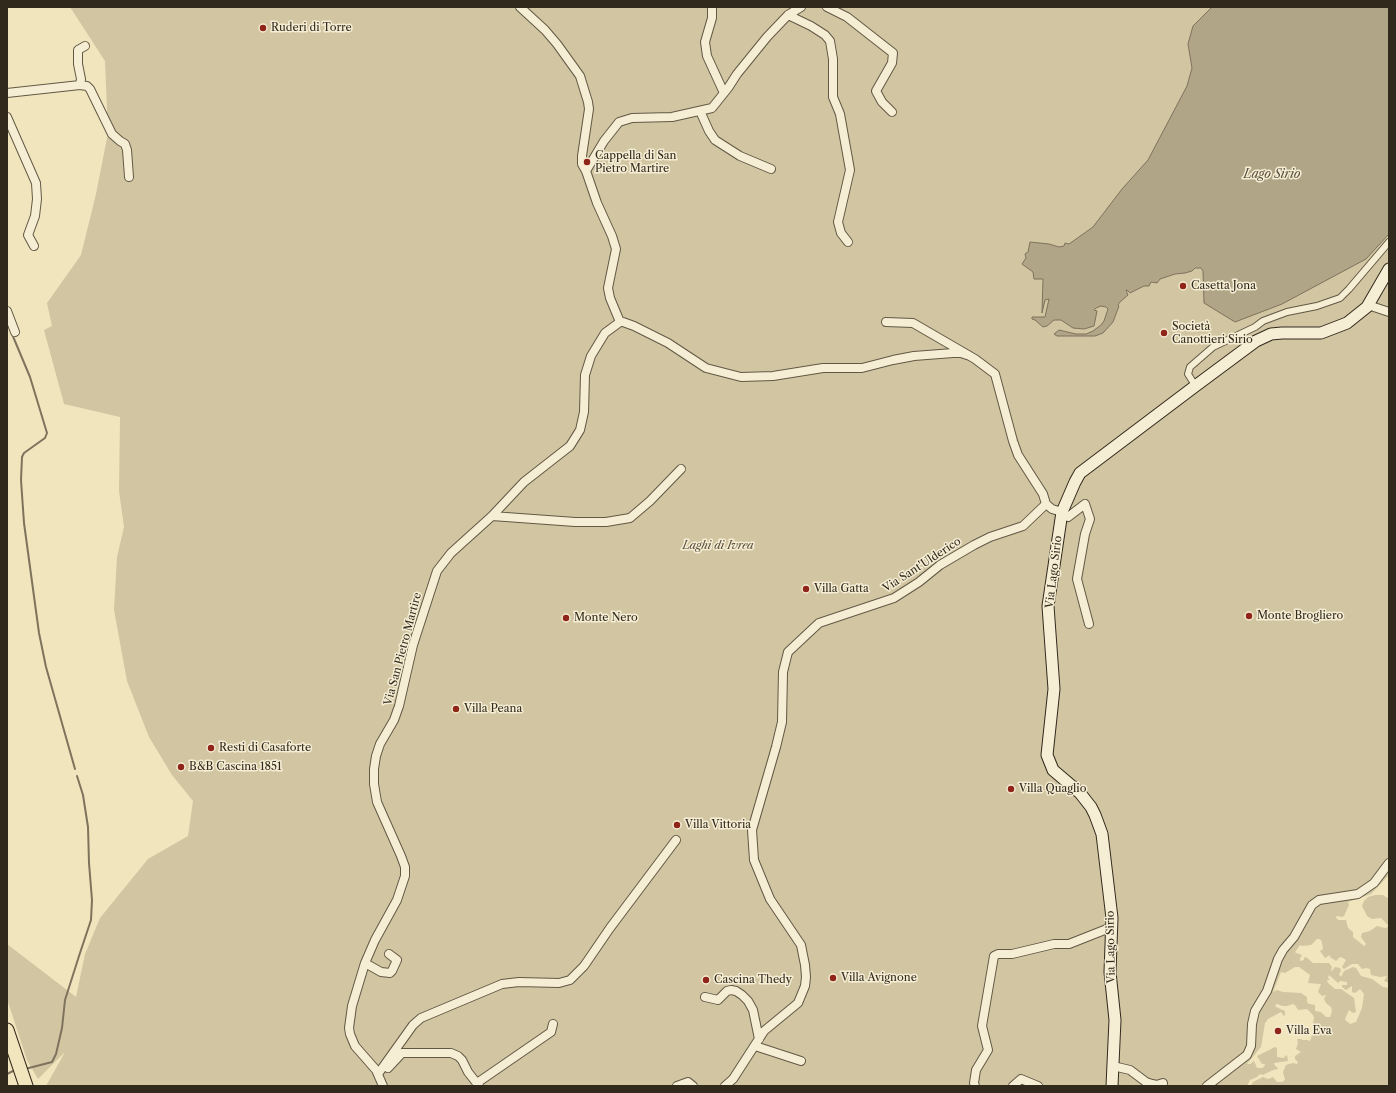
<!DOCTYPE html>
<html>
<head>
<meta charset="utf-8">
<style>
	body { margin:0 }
	#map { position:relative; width:1396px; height:1093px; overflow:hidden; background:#f1e5bd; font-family:"Libre Caslon Text",serif }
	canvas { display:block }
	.frame { position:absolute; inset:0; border:8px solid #32291d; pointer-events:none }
</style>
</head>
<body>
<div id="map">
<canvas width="1396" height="1093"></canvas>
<div class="frame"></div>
</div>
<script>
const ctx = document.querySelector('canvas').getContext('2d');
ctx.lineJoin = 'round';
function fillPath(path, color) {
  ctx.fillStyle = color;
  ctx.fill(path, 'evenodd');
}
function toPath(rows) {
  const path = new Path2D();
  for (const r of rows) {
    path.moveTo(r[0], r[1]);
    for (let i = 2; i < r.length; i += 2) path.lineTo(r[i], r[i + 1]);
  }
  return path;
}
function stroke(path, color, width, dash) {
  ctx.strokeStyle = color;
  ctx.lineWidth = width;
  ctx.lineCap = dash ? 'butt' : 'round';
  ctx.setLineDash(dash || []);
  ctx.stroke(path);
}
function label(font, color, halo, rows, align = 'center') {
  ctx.font = font + ' "Libre Caslon Text",serif';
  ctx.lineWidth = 3;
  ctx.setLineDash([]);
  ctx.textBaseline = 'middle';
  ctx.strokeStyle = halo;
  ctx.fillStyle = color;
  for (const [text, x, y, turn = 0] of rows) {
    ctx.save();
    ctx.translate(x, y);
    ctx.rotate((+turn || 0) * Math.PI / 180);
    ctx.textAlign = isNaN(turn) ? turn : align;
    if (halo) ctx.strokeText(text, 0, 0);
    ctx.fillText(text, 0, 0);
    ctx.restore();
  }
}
const green = toPath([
	[70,7,1389,7,1389,875,1371,894,1348,902,1349,905,1344,916,1342,917,1337,916,1336,917,1337,919,1339,920,1346,920,1348,928,1353,932,1353,937,1364,946,1366,944,1361,937,1362,933,1370,931,1377,926,1385,928,1388,927,1388,925,1381,918,1372,919,1367,916,1362,906,1364,901,1368,897,1375,895,1383,895,1389,899,1389,983,1384,981,1387,976,1380,977,1371,975,1370,969,1366,968,1362,969,1358,964,1352,964,1344,969,1342,967,1346,960,1343,958,1340,957,1336,961,1330,957,1330,955,1325,958,1320,951,1323,949,1322,943,1321,940,1319,939,1317,939,1311,945,1302,946,1300,945,1295,952,1296,953,1300,954,1302,956,1300,958,1300,961,1304,960,1304,958,1306,957,1313,963,1329,963,1332,967,1331,971,1332,971,1335,967,1340,968,1341,971,1339,974,1341,977,1344,971,1353,967,1356,968,1361,976,1372,979,1383,987,1389,988,1389,1086,1251,1086,1253,1082,1263,1077,1268,1079,1273,1077,1277,1082,1282,1082,1285,1080,1283,1072,1286,1065,1293,1063,1297,1064,1298,1062,1295,1059,1295,1056,1301,1052,1296,1049,1298,1043,1297,1039,1302,1039,1302,1040,1307,1040,1310,1041,1314,1029,1313,1023,1314,1018,1313,1015,1307,1009,1298,1010,1295,1005,1293,1004,1287,1006,1282,1006,1278,1004,1275,1005,1276,1007,1285,1011,1285,1015,1284,1016,1281,1012,1268,1019,1265,1023,1261,1047,1247,1064,1250,1064,1254,1061,1257,1068,1262,1068,1264,1067,1265,1064,1262,1064,1257,1056,1275,1047,1277,1048,1277,1057,1283,1058,1287,1055,1288,1061,1274,1063,1275,1066,1277,1067,1278,1069,1273,1070,1263,1075,1260,1074,1257,1077,1250,1080,1247,1086,46,1086,65,1052,38,1079,27,1060,7,999,7,944,76,997,85,954,100,918,148,859,188,836,193,801,172,775,149,737,127,681,114,610,117,557,124,527,119,491,120,417,64,404,44,330,52,326,47,303,81,255,96,194,108,133,105,61],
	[1295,967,1299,967,1310,975,1308,983,1321,984,1318,992,1322,996,1326,995,1324,999,1326,1003,1331,1007,1332,1011,1330,1017,1326,1017,1321,1012,1315,1011,1315,1005,1309,1004,1307,1002,1307,997,1301,993,1283,992,1277,990,1273,992,1281,972,1285,973],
	[1329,975,1338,983,1340,981,1347,982,1347,985,1342,985,1342,987,1346,990,1352,986,1352,992,1355,993,1360,989,1364,994,1362,1008,1356,1022,1350,1024,1348,1022,1346,1021,1345,1019,1349,1010,1353,1013,1356,1012,1354,998,1341,989,1335,989,1328,983,1327,980,1330,980,1328,978]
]);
const water = toPath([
	[1212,7,1389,7,1389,234,1366,259,1282,304,1235,322,1204,303,1203,271,1201,268,1195,268,1192,271,1185,273,1175,274,1160,279,1157,283,1151,282,1149,286,1144,286,1130,293,1127,290,1126,290,1128,295,1119,303,1118,305,1119,306,1113,322,1103,333,1095,336,1057,336,1054,334,1059,330,1076,334,1086,334,1093,331,1101,325,1104,321,1108,309,1106,307,1101,306,1096,308,1094,310,1097,311,1094,326,1084,329,1073,328,1061,320,1054,320,1047,326,1043,327,1035,320,1032,319,1032,317,1045,317,1049,299,1045,300,1042,313,1043,279,1034,279,1033,272,1022,264,1026,258,1025,254,1028,252,1030,242,1049,244,1059,247,1064,246,1065,243,1069,244,1093,227,1122,189,1148,160,1187,86,1192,68,1188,44,1193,26,1212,7]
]);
const stream = toPath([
	[12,334,30,377,47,433,45,438,24,453,22,457,21,480,24,523,39,633,46,667,75,769],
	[25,1069,52,1062,56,1054,62,1028,65,1000,79,956,91,920,92,900,89,863,88,827,83,795,77,776],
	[7,1074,13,1071]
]);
const pedestrian = toPath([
	[1193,382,1188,374,1190,367,1213,347,1255,327,1263,321,1287,312,1317,306,1340,298,1349,289,1389,242]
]);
const minor = toPath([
	[520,7,545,30,557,44,580,76,588,102,589,109,582,156,582,164,586,171,597,203,612,236,616,249,608,288,610,298,620,322],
	[712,7,712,18,705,42,707,56,724,93],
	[827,7,847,17,893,53,892,63,876,91,882,102,892,112],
	[788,15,811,26,825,35,830,41,833,59,833,97,840,114,850,170,838,222,841,233,848,242],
	[80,85,81,79,78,64,78,50,85,46],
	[7,93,80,85,87,86,90,89,112,134,120,141,125,144,127,150,129,177],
	[700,111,709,131,715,140,740,156,771,169],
	[7,117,36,183,37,199,35,216,28,235,34,246],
	[586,171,604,141,619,122,632,118,672,117,712,108,728,88,737,74,767,37,788,15,801,7],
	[1368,305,1389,312],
	[7,311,15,332],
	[886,322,913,323,975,359,995,374,1013,441,1018,455,1043,494,1046,504,1052,509,1062,512,1068,517,1085,504,1090,519,1085,534,1077,579,1089,624],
	[492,516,575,522,606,522,630,518,650,501,681,469],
	[365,963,381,972,390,973,392,971,397,960,389,954],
	[705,997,718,1000,727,991,731,990,736,991,742,995,748,1001,753,1010,759,1039],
	[755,1046,801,1061],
	[1113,1066,1130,1070,1146,1082,1152,1084,1157,1085,1163,1083],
	[388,1068,402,1053,451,1053,458,1056,462,1060,468,1072,479,1086],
	[378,1074,413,1025,421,1018,502,984,519,982,559,983,570,980,584,966,610,928,676,840],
	[477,1083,551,1032,553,1024],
	[383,1086,376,1070,355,1046,350,1034,349,1028,352,1006,365,963,375,940,397,900,405,876,405,867,401,856,377,802,374,784,374,769,376,756,380,744,394,720,399,706,413,645,437,571,451,553,492,516,524,482,570,446,580,430,584,412,585,375,591,356,605,333,620,322,623,322,634,326,668,343,706,368,741,377,773,376,823,368,862,368,893,360,914,356,953,353,961,353,970,356],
	[677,1086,688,1082,693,1086],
	[725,1086,733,1079,764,1031,798,1003,805,986,806,977,805,965,801,945,770,899,754,860,752,830,776,747,782,722,783,672,788,652,819,623,894,598,919,582,940,565,974,545,990,537,1023,526,1046,504],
	[975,1086,974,1083,976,1070,988,1050,982,1026,994,956,998,954,1012,954,1054,944,1069,944,1112,927],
	[1013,1086,1021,1079,1038,1086],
	[1207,1086,1247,1055,1251,1046,1252,1024,1255,1011,1267,991,1278,959,1283,950,1294,937,1312,905,1319,900,1358,894,1374,883,1389,863]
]);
const secondary = toPath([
	[1112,1086,1115,1020,1110,972,1112,918,1102,834,1095,815,1091,807,1080,793,1053,770,1047,755,1054,689,1048,606,1062,512,1075,482,1080,473,1194,387,1256,341,1271,334,1282,333,1321,333,1347,323,1367,307,1389,269]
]);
const primary = toPath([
	[7,1030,26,1086]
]);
const markers = [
	[263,28,4,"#8f2418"],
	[587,162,4,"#8f2418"],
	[1183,286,4,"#8f2418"],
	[1164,333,4,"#8f2418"],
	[806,589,4,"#8f2418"],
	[1249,616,4,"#8f2418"],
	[566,618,4,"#8f2418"],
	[456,709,4,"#8f2418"],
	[211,748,4,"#8f2418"],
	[181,767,4,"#8f2418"],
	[1011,789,4,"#8f2418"],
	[677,825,4,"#8f2418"],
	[833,978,4,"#8f2418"],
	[706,980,4,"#8f2418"],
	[1278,1031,4,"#8f2418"]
];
const poiNames = [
	["Ruderi di Torre",271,28],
	["Cappella di San",595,156],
	["Pietro Martire",595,169],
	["Casetta Jona",1191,286],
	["Società",1172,327],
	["Canottieri Sirio",1172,340],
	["Villa Gatta",814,589],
	["Monte Brogliero",1257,616],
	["Monte Nero",574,618],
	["Villa Peana",464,709],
	["Resti di Casaforte",219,748],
	["B&B Cascina 1851",189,767],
	["Villa Quaglio",1019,789],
	["Villa Vittoria",685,825],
	["Villa Avignone",841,978],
	["Cascina Thedy",714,980],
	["Villa Eva",1286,1031]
];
const parkNames = [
	["Laghi di Ivrea",718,546]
];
const streetNames = [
	["Via Sant'Ulderico",922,565,-33],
	["Via Lago Sirio",1054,572,-83],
	["Via San Pietro Martire",403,649,-75],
	["Via Lago Sirio",1111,947,-91]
];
const waterNames = [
	["Lago Sirio",1272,175]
];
fillPath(green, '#d1c5a2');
fillPath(water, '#b0a587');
stroke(water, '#7e735d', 1);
stroke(stream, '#7e735d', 2);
stroke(pedestrian, '#625845', 8);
stroke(minor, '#625845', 10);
stroke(secondary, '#32291d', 13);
stroke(primary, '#32291d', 15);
stroke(pedestrian, '#f6eed4', 6);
stroke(minor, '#f6eed4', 8);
stroke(secondary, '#f6eed4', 11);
stroke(primary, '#f1e5bd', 13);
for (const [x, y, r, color] of markers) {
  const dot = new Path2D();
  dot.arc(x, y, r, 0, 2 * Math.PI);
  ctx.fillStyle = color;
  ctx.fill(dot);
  stroke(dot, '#f6eed4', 1.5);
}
label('11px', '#32291d', '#f6eed4', poiNames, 'left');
label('italic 11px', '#5a503e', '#f6eed4', parkNames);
label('11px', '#32291d', '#f6eed4', streetNames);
label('italic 12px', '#584e3d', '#f6eed4', waterNames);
</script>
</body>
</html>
